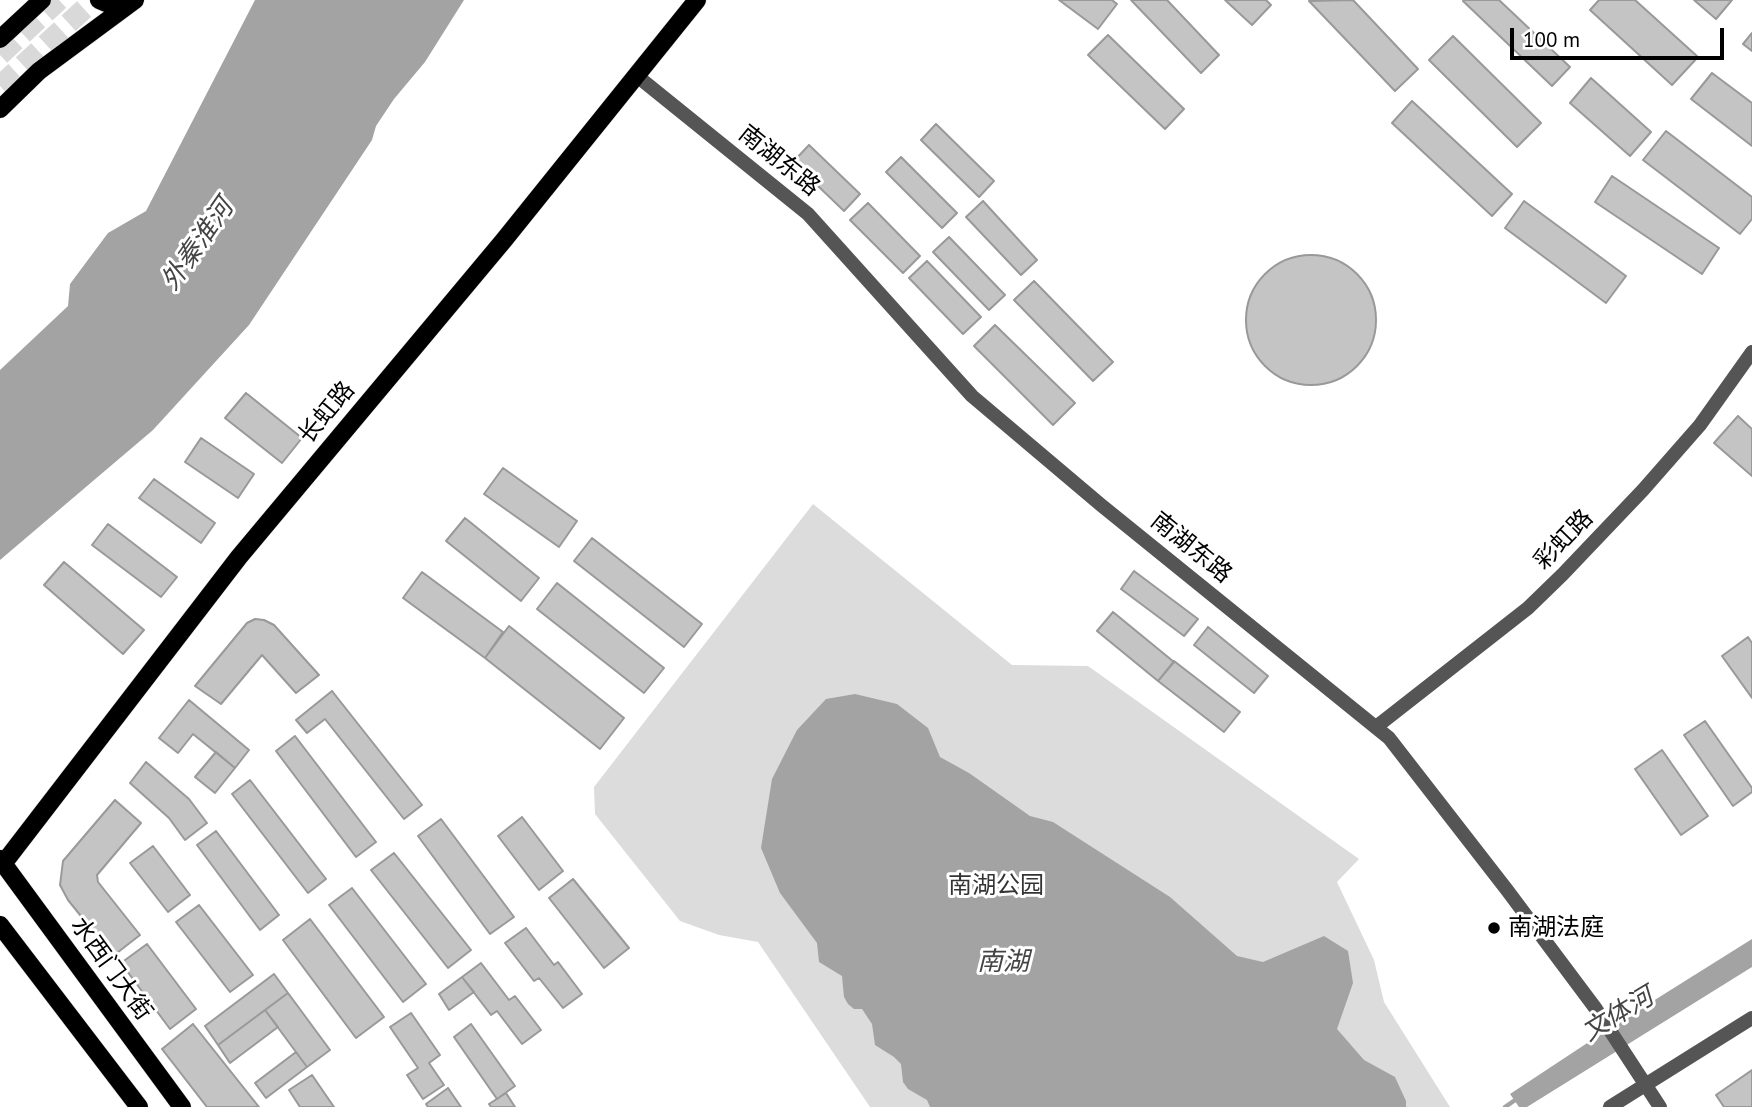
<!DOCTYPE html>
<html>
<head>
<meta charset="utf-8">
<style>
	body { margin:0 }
	#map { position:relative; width:1752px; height:1107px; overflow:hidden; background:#fff; font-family:"PT Sans",sans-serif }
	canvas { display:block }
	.scale { position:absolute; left:1510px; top:28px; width:214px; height:32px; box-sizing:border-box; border:4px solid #000; border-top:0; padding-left:9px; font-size:21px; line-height:24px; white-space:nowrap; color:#000; -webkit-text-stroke:5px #fff; paint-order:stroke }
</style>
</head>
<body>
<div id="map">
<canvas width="1752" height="1107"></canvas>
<div class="scale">100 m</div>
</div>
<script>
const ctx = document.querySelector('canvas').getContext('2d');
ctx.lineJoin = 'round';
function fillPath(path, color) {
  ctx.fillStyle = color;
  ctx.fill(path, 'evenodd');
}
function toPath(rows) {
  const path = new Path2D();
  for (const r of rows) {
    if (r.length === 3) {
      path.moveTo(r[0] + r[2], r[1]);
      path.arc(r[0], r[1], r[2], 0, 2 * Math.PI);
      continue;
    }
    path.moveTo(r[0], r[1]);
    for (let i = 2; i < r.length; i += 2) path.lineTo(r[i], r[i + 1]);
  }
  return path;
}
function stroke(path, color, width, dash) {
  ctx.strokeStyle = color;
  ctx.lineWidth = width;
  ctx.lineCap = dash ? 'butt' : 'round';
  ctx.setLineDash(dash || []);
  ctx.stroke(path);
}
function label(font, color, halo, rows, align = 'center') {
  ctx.font = font + ' "PT Sans","Noto Sans SC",sans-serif';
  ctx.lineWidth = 6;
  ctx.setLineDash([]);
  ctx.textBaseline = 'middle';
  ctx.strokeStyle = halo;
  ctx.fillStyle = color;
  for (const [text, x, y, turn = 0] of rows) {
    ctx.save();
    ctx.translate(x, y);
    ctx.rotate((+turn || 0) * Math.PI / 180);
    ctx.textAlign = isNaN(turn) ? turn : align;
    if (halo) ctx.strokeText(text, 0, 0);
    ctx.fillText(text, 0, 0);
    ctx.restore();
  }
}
const green = toPath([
	[813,504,1012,665,1088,666,1359,859,1337,882,1374,960,1384,1002,1450,1107,870,1107,758,942,719,935,680,921,595,814,594,787]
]);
const water = toPath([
	[255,0,464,0,425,62,394,99,376,126,372,140,249,325,153,430,0,560,0,370,68,306,70,284,108,233,146,211],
	[855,694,897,704,928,728,940,757,969,773,1030,816,1053,822,1170,897,1237,956,1263,962,1324,936,1348,951,1353,983,1337,1029,1364,1060,1395,1077,1406,1101,1406,1107,930,1107,927,1100,908,1089,903,1082,901,1064,894,1057,875,1045,872,1024,862,1009,854,1009,848,1004,844,997,842,976,819,962,817,943,780,893,761,848,772,779,797,730,826,699],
	[1752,939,1752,967,1527,1107,1519,1107,1510,1094,1610,1028]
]);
const stream = toPath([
	[1505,1107,1518,1098]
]);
const building = toPath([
	[1059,0,1112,0,1117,4,1098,29,1059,0],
	[1131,0,1167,0,1219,55,1201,73,1131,0],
	[1225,0,1266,0,1271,5,1252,25,1225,0],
	[1353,0,1418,69,1395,91,1309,1,1353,0],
	[1464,0,1499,0,1570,67,1552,86,1463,1,1464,0],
	[1599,0,1635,0,1698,57,1672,85,1590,10,1599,0],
	[1694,0,1732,0,1716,19,1694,0],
	[1752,33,1752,51,1743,44,1752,33],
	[1108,35,1184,109,1165,129,1088,55,1108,35],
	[1453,36,1541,123,1517,147,1429,60,1453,36],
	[1712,73,1752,103,1752,146,1691,99,1712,73],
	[1591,78,1651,132,1630,156,1570,103,1591,78],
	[1412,101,1512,194,1492,216,1392,123,1412,101],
	[936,124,994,181,979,197,921,140,936,124],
	[1666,131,1752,197,1752,219,1740,234,1643,160,1666,131],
	[809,145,860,194,844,211,793,162,809,145],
	[901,157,957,213,942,228,886,172,901,157],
	[1612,176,1719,248,1702,274,1595,202,1612,176],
	[983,201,1037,260,1021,275,966,217,983,201],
	[1524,201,1626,276,1606,303,1505,228,1524,201],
	[868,203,920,256,903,273,850,220,868,203],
	[949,237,1005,295,989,310,933,252,949,237],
	[1311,320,65],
	[927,261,981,317,963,334,909,278,927,261],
	[1034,281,1113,362,1093,381,1014,300,1034,281],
	[995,325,1075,403,1053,425,974,346,995,325],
	[246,393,302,438,282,463,225,418,246,393],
	[1738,416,1752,429,1752,476,1714,443,1738,416],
	[201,438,254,474,238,498,185,462,201,438],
	[503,468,577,521,559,547,484,494,503,468],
	[154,479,215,523,201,543,139,498,154,479],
	[465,518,539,578,521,601,446,541,465,518],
	[108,524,177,577,161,597,92,545,108,524],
	[592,538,702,624,684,647,574,561,592,538],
	[64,562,144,630,123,654,44,585,64,562],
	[1134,571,1198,619,1184,636,1121,589,1134,571],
	[422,572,503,632,485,658,403,598,422,572],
	[557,583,664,668,644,693,537,609,557,583],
	[1113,612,1174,662,1158,681,1097,631,1113,612],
	[255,619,264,620,274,625,319,675,296,693,262,655,221,704,195,686,247,623,255,619],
	[509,626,624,718,600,749,485,658,509,626],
	[1208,627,1268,676,1254,693,1194,645,1208,627],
	[1748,637,1752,643,1752,698,1722,656,1748,637],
	[1174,661,1240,712,1224,732,1158,681,1174,661],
	[332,691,422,805,404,819,325,719,307,733,296,720,332,691],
	[189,700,249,750,235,768,193,734,178,753,159,738,189,700],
	[1705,721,1752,788,1752,792,1733,806,1684,735,1705,721],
	[295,736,376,842,356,857,276,751,295,736],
	[1662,750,1708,816,1681,835,1635,769,1662,750],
	[216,752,235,768,215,793,195,777,216,752],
	[146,762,189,799,207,823,185,840,169,818,130,783,146,762],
	[250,780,326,879,308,893,232,794,250,780],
	[115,800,141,823,97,875,98,882,140,935,113,956,68,900,60,885,63,861,115,800],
	[522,817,563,871,539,890,498,836,522,817],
	[441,819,514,917,490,934,418,836,441,819],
	[216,831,279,915,260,930,197,845,216,831],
	[153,846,190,895,168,912,130,863,153,846],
	[394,853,471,950,448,968,371,870,394,853],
	[573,879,629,948,604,968,549,898,573,879],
	[352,888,426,984,403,1002,329,905,352,888],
	[199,905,253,975,230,992,176,922,199,905],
	[310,919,384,1017,356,1038,283,940,310,919],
	[526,928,554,965,558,962,582,994,563,1008,539,978,534,981,505,943,526,928],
	[147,944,196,1009,170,1029,121,963,147,944],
	[481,963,509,1000,515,996,541,1030,522,1044,497,1011,491,1015,462,977,481,963],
	[274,974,288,993,218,1045,205,1026,274,974],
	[462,977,474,992,449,1010,439,994,462,977],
	[288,993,330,1050,307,1067,265,1010,288,993],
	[265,1010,278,1027,230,1063,218,1045,265,1010],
	[411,1013,440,1055,429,1063,444,1085,423,1099,407,1075,418,1068,390,1027,411,1013],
	[193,1024,259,1107,207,1107,162,1049,193,1024],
	[471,1024,515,1086,497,1099,454,1037,471,1024],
	[296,1052,307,1067,266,1098,255,1083,296,1052],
	[1752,1070,1752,1107,1724,1107,1716,1095,1752,1070],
	[312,1075,334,1107,300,1107,289,1090,312,1075],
	[448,1088,461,1107,428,1107,426,1104,448,1088],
	[506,1093,515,1107,491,1107,489,1104,506,1093]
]);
const highwayTunnel = toPath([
	[0,55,59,0],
	[0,86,94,0]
]);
const minor = toPath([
	[637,76,808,214,972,396,1101,505,1389,738,1507,890,1596,1009,1660,1107],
	[1376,727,1528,608,1563,574,1643,490,1700,425,1752,352],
	[1610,1107,1752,1018]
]);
const major = toPath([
	[99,0,106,3,128,0],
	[0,39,42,0],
	[0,109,39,71,135,0],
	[0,859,182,1107],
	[3,864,239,557,504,240,697,0],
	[0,925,139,1107]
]);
const markers = [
	[1494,928,7,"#000"]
];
const streetNames = [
	["南湖东路",779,161,39],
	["长虹路",327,413,-50],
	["彩虹路",1564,540,-46],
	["南湖东路",1191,548,39],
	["水西门大街",111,969,54]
];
const parkNames = [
	["南湖公园",996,886]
];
const poiNames = [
	["南湖法庭",1508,928]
];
const waterNames = [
	["外秦淮河",198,245,-55],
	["南湖",1003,963],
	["文体河",1618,1015,-31]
];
fillPath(green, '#dcdcdc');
fillPath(water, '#a3a3a3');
stroke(stream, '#a3a3a3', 4.5);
fillPath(building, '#c4c4c4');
stroke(building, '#999', 2);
stroke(highwayTunnel, '#d9d9d9', 21, [21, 10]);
stroke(major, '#dbdbdb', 19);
stroke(minor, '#555', 14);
stroke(major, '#000', 18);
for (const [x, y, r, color] of markers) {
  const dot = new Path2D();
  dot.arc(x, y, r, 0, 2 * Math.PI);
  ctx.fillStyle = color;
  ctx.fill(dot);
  stroke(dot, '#fff', 2.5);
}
label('24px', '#000', '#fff', streetNames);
label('24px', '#333', '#fff', parkNames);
label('24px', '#000', '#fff', poiNames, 'left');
label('italic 26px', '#444', '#fff', waterNames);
</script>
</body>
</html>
